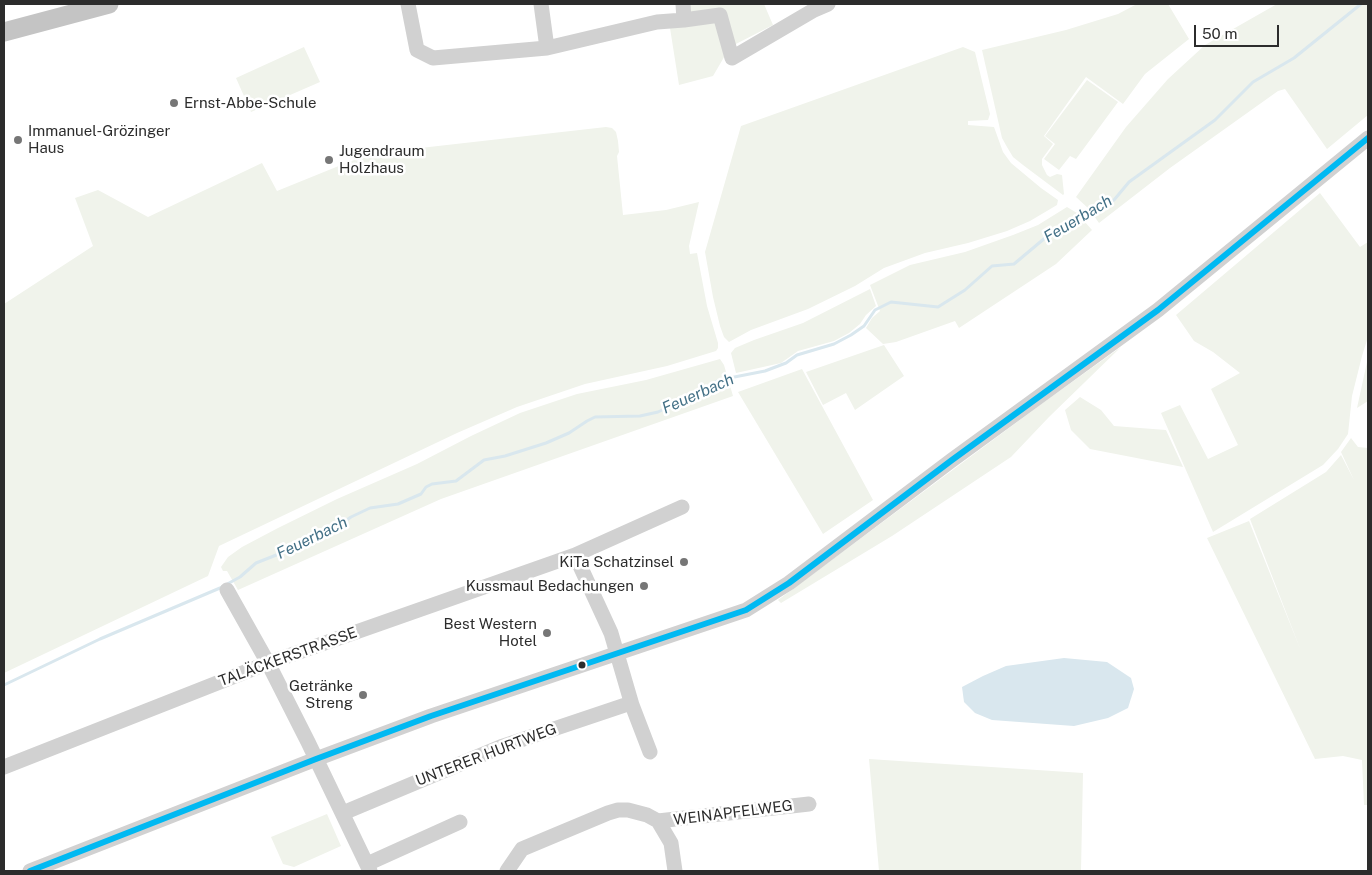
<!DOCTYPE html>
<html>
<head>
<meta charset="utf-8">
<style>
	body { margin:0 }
	#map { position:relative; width:1372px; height:875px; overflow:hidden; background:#fff; font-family:"Public Sans",sans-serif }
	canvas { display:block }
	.frame { position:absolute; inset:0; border:5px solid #2c2c2c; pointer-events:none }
	.scale { position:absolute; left:1194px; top:25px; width:85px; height:22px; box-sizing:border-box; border:2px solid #2c2c2c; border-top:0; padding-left:6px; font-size:15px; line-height:18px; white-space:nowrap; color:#2c2c2c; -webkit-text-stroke:4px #fff; paint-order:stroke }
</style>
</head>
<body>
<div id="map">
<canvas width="1372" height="875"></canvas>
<div class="frame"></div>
<div class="scale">50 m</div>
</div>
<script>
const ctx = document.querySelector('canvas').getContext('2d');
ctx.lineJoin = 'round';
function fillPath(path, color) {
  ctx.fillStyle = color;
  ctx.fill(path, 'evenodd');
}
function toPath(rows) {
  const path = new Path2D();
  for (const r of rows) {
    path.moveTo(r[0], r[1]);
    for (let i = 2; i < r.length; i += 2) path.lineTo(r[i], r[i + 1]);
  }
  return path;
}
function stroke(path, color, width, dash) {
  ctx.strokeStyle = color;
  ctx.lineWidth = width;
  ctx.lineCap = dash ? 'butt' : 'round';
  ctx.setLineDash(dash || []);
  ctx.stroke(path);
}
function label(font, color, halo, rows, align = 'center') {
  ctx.font = font + ' "Public Sans",sans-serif';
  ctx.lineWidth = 5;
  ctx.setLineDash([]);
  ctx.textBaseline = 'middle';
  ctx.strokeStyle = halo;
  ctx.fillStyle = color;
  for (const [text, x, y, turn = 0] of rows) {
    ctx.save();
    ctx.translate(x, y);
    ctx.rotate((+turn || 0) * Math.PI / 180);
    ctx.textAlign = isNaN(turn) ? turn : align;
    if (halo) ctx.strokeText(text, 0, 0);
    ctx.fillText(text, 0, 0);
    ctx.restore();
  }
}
const green = toPath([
	[687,4,764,4,773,25,730,47,713,76,679,85,670,28],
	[1137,4,1168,4,1189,39,1145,74,1123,104,1086,77,1044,136,1053,144,1042,159,1042,165,1047,175,1050,177,1057,174,1062,175,1064,194,1063,195,1023,165,1013,157,1007,147,1002,138,982,50,1066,30,1118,14],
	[1277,4,1368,4,1368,115,1327,149,1285,89,1278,91,1170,168,1099,223,1089,209,1076,197,1126,127,1168,79,1205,45],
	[304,47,320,82,251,112,236,78],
	[963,47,975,52,990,114,988,120,968,121,968,125,994,127,1003,152,1011,163,1041,188,1058,200,1057,205,1030,221,1007,231,968,243,925,253,884,268,855,286,808,309,751,330,729,342,724,337,720,326,713,297,705,252,741,126],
	[1087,80,1118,102,1076,159,1070,156,1059,170,1044,159,1055,144,1045,136],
	[606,127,612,128,616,132,618,141,619,152,617,156,623,215,666,210,699,202,689,246,690,254,697,253,707,306,718,343,718,348,716,351,667,366,585,384,517,407,457,433,219,546,208,576,4,673,4,304,93,246,75,198,98,190,148,217,262,163,277,191,351,161,385,152],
	[1320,193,1360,247,1368,242,1368,337,1362,356,1352,396,1348,434,1338,449,1323,465,1213,532,1161,413,1180,405,1208,459,1238,445,1211,389,1240,373,1213,352,1194,341,1176,315],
	[1067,207,1077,213,1092,230,1056,264,959,328,955,321,896,342,883,344,866,328,872,318,880,311,870,285,910,265,965,252,1013,235,1038,225],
	[870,289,876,306,866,315,860,324,849,333,834,341,798,351,781,363,736,373,731,353,735,348,754,340,803,323],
	[884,345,904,376,855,410,846,393,823,405,806,372],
	[1121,347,1049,417,1011,457,892,536,781,603,778,600,1040,405],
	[720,359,724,365,733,396,441,499,238,590,227,571,223,571,221,567,228,557,242,547,278,528,337,499,417,464,471,436,520,413,577,394,646,380],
	[1368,359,1368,401,1357,408,1367,362],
	[802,369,873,500,823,534,738,392],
	[1080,397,1101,410,1114,426,1166,430,1183,467,1090,449,1071,430,1065,410],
	[1351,438,1358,447,1368,448,1368,805,1364,805,1362,760,1343,756,1315,759,1207,538,1249,521,1301,651,1250,519,1326,472,1341,455,1354,480,1341,452],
	[869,759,1083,773,1081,871,879,871],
	[327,814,341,846,294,867,283,864,271,837]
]);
const water = toPath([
	[1064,658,1107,662,1131,678,1134,689,1128,708,1108,718,1074,726,992,720,975,713,964,702,962,687,983,676,1006,666]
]);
const stream = toPath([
	[4,685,100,639,220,588,240,577,256,563,322,537,351,517,370,508,398,504,421,494,426,487,432,484,456,481,484,460,505,456,546,443,569,433,587,421,595,417,640,416,658,412,698,393,719,380,765,371,786,363,797,355,834,344,851,335,864,326,875,310,891,302,938,307,965,290,992,266,1014,264,1045,238,1073,226,1114,200,1129,182,1215,120,1253,82,1294,58,1361,4]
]);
const minor = toPath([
	[408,4,417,50,433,58,547,48,657,22,684,20,720,15,732,58,814,10,828,4],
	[541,4,547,48],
	[683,4,684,20],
	[575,555,611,633,632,705,650,752],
	[227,590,268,663,308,742,370,871],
	[4,767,268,663,575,555,682,507],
	[343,813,503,746,631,703],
	[658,821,809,804],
	[367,864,460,822],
	[30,871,316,759,431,716,746,610,789,583,952,460,1158,310,1368,138],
	[507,871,522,849,608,813,618,810,628,810,647,815,658,821,671,843,675,871]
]);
const major = toPath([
	[4,32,109,4]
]);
const bus1 = toPath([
	[30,871,316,759,431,716,746,610,789,583,952,460,1158,310,1368,138]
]);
const markers = [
	[174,103,5,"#767676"],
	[18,140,5,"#767676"],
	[329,160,5,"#767676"],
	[684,562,5,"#767676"],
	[644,586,5,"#767676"],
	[547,633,5,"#767676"],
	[582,665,4.5,"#2c2c2c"],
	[363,695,5,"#767676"]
];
const poiNames = [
	["Ernst-Abbe-Schule",184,103,"left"],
	["Immanuel-Grözinger",28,131,"left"],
	["Haus",28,148,"left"],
	["Jugendraum",339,151,"left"],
	["Holzhaus",339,168,"left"],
	["KiTa Schatzinsel",674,562],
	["Kussmaul Bedachungen",634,586],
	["Best Western",537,624],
	["Hotel",537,641],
	["Getränke",353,686],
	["Streng",353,703]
];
const streetNames = [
	["TALÄCKERSTRASSE",288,657,-20],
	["UNTERER HURTWEG",486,755,-21],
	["WEINAPFELWEG",733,813,-7]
];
const waterNames = [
	["Feuerbach",1078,219,-31],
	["Feuerbach",698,394,-24],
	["Feuerbach",312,538,-26]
];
fillPath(green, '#f0f3eb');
fillPath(water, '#d9e7ee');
stroke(stream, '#d9e7ee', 3);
stroke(minor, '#d1d1d1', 15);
stroke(major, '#c4c4c4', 19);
stroke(bus1, '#00b9f2', 6);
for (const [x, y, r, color] of markers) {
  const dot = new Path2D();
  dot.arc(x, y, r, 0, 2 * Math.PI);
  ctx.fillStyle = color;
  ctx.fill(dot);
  stroke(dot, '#fff', 2);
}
label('15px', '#2c2c2c', '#fff', poiNames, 'right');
label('15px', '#2c2c2c', '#fff', streetNames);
label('italic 16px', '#437086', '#fff', waterNames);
</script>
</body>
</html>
